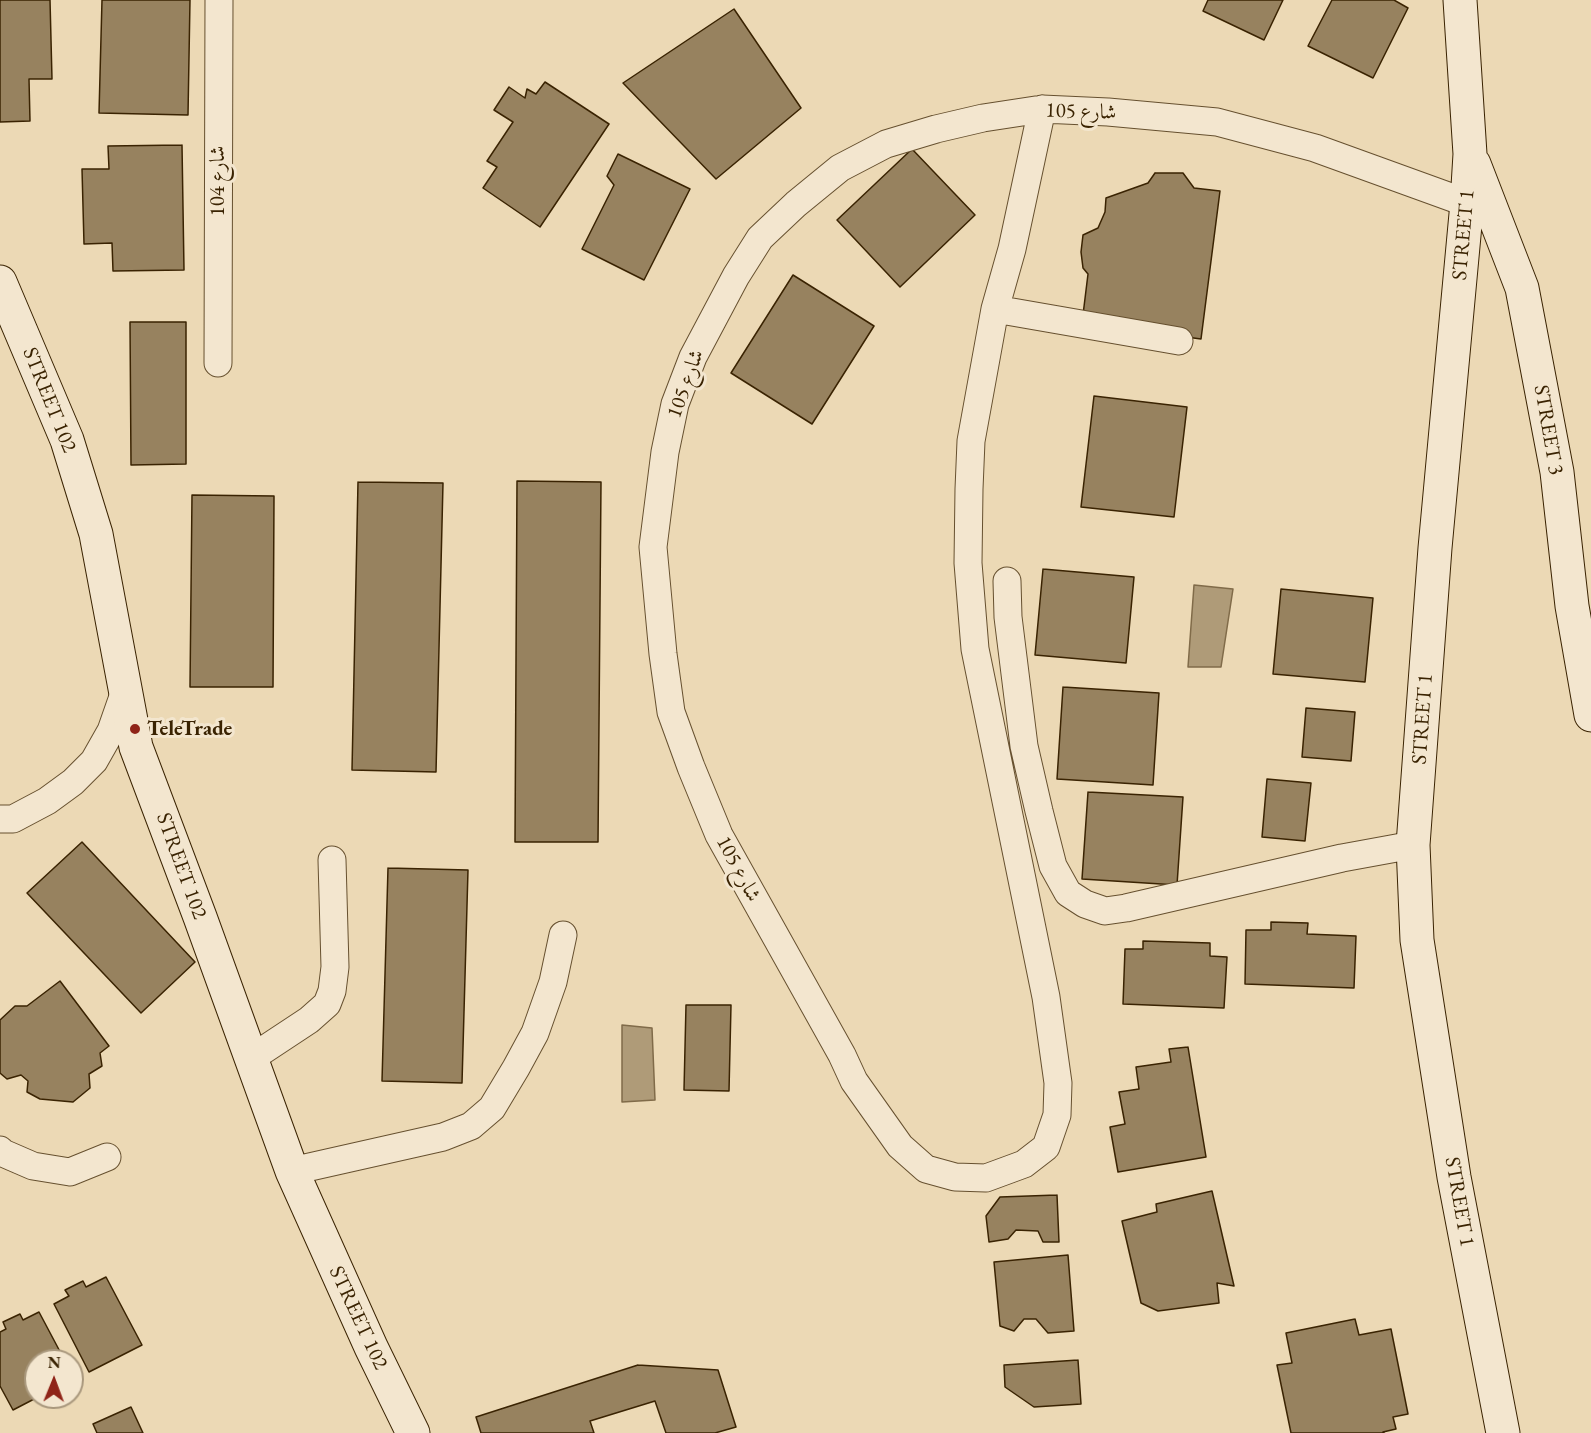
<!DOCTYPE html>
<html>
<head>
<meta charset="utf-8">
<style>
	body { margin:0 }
	#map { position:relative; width:1591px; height:1433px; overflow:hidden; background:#ecd9b5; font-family:"EB Garamond",serif }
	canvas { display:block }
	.north { position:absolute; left:24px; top:1349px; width:60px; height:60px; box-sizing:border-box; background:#f3e6cf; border:2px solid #a9987d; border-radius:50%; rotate:1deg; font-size:16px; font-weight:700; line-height:24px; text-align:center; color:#3a2302 }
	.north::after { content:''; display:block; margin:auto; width:21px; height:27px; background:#8f2418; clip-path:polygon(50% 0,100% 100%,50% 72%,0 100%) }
</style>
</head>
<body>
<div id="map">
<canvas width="1591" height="1433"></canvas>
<div class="north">N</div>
</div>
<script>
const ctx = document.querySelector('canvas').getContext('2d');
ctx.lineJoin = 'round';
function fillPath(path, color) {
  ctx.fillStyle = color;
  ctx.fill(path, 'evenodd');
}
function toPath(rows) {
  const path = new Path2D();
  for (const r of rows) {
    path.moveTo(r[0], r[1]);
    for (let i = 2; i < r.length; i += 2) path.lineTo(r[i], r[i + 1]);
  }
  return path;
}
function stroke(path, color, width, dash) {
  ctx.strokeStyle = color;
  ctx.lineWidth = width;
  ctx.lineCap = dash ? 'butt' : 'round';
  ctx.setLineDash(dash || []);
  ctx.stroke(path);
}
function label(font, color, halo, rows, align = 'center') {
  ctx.font = font + ' "EB Garamond",Amiri,serif';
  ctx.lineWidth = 6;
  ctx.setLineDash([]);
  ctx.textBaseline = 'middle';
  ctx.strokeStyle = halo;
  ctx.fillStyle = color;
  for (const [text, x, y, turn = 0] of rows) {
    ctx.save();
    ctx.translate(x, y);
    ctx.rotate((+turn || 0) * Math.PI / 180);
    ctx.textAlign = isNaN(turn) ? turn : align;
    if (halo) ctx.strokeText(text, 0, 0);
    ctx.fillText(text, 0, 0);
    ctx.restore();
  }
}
const water = toPath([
	[1194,585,1233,589,1221,667,1188,667,1194,585],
	[622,1025,652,1028,655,1100,622,1102,622,1025]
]);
const building = toPath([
	[0,0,50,0,52,79,29,79,30,121,0,122,0,0],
	[102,0,190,0,188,115,99,113,102,0],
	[1208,0,1283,0,1264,40,1203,11,1208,0],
	[1332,0,1394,0,1408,8,1373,78,1308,46,1332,0],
	[734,9,801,108,716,179,623,83,734,9],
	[545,82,609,124,540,227,483,188,497,167,487,161,513,122,494,110,509,87,525,98,527,89,536,94,545,82],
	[182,145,184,270,113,271,112,243,84,244,82,169,109,169,108,146,182,145],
	[912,149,975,215,900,287,837,220,912,149],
	[618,154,690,189,644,280,582,249,614,185,607,176,618,154],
	[1155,173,1183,173,1194,188,1220,191,1201,339,1082,323,1088,274,1083,268,1081,252,1083,235,1098,228,1105,212,1106,198,1148,183,1155,173],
	[793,275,874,326,812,424,731,373,793,275],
	[130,322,186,322,186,464,131,465,130,322],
	[1094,396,1187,407,1174,517,1081,507,1094,396],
	[517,481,601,482,598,842,515,842,517,481],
	[358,482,443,483,436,772,352,770,358,482],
	[192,495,274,496,273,687,190,687,192,495],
	[1043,569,1134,577,1126,663,1035,655,1043,569],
	[1281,589,1373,598,1365,682,1273,674,1281,589],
	[1063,687,1159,693,1153,785,1057,779,1063,687],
	[1306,708,1355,712,1351,761,1302,757,1306,708],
	[1267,779,1311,783,1305,841,1262,837,1267,779],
	[1088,792,1183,797,1177,885,1082,879,1088,792],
	[82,842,195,962,141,1013,27,893,82,842],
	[388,868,468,870,462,1083,382,1081,388,868],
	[1271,922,1308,923,1307,934,1356,936,1354,988,1245,984,1246,930,1271,930,1271,922],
	[1143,941,1210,943,1210,956,1227,957,1224,1008,1123,1004,1125,949,1143,949,1143,941],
	[60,981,109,1046,100,1053,102,1066,89,1074,90,1088,73,1102,40,1099,27,1092,28,1081,21,1075,7,1079,0,1073,0,1020,15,1006,27,1006,60,981],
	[686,1005,731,1005,729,1091,684,1090,686,1005],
	[1188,1047,1206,1157,1118,1172,1110,1127,1125,1124,1119,1092,1139,1089,1136,1067,1171,1062,1169,1049,1188,1047],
	[1212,1191,1234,1286,1217,1283,1219,1303,1158,1311,1141,1303,1122,1221,1157,1212,1156,1204,1212,1191],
	[1057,1195,1059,1242,1043,1242,1038,1231,1016,1230,1008,1239,989,1242,986,1216,1000,1197,1057,1195],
	[1068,1255,1074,1331,1048,1333,1036,1319,1024,1319,1014,1331,1000,1326,994,1262,1068,1255],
	[106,1277,142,1345,89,1372,54,1304,69,1296,65,1290,83,1281,86,1287,106,1277],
	[39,1312,65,1361,36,1361,36,1397,38,1397,13,1410,0,1386,0,1332,6,1329,3,1322,20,1314,23,1320,39,1312],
	[1355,1319,1359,1335,1391,1329,1408,1414,1393,1417,1396,1429,1383,1432,1384,1433,1291,1433,1277,1365,1292,1363,1286,1333,1355,1319],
	[1078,1360,1081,1404,1034,1407,1005,1387,1004,1365,1078,1360],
	[638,1365,718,1370,736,1427,715,1433,666,1433,655,1401,590,1421,594,1433,481,1433,476,1417,638,1365],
	[131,1407,143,1433,97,1433,93,1424,131,1407]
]);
const street = toPath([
	[1042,109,1012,249,995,309,971,441,969,489,968,563,975,649,1046,997,1058,1083,1057,1115,1046,1147,1024,1164,986,1178,955,1177,926,1169,900,1146,854,1081,842,1055,719,835,691,767,671,712,663,654,653,547,665,452,675,404,693,357,736,276,760,238,796,204,840,168,886,144,936,129,983,118,1042,109,1108,112,1217,122,1315,148,1467,203],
	[995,309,1179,341],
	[218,363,219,0],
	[1007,581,1008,617,1024,746,1039,811,1053,866,1068,893,1085,904,1105,911,1126,908,1342,858,1413,845],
	[0,819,13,819,47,801,73,782,94,761,111,731,125,691],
	[250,1059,309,1020,327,1004,332,991,335,967,332,860],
	[0,1150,3,1153,33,1166,70,1172,107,1157],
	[292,1171,443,1137,471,1126,492,1108,516,1068,535,1033,553,982,563,935]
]);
const secondary = toPath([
	[1460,0,1470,154,1467,203,1435,548,1413,845,1417,940,1454,1177,1503,1433],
	[1474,164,1522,288,1557,472,1572,606,1591,715],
	[0,282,67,440,96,534,136,747,200,917,292,1171,371,1347,413,1433]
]);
const markers = [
	[135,729,6,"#8f2418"]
];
const streetNames = [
	["شارع 105",1081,112,2],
	["شارع 104",218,181,-90],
	["STREET 1",1464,235,-85],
	["شارع 105",686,384,-70],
	["STREET 102",49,400,68],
	["STREET 3",1548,430,80],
	["STREET 1",1423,719,-86],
	["STREET 102",181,866,70],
	["شارع 105",738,869,62],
	["STREET 1",1459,1202,80],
	["STREET 102",358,1318,65]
];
const poiNames = [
	["TeleTrade",147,729]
];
fillPath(water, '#af9b78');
stroke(water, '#806b49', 1.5);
fillPath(building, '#97825f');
stroke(building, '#3a2302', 1.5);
stroke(street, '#66502f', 29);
stroke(secondary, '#3a2302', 35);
stroke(street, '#f3e6cf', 27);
stroke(secondary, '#f3e6cf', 33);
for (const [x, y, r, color] of markers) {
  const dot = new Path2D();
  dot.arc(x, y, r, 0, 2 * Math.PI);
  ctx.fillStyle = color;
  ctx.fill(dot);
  stroke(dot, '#f3e6cf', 2);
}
label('21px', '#3a2302', '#f3e6cf', streetNames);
label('bold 21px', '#3a2302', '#f3e6cf', poiNames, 'left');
</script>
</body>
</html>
